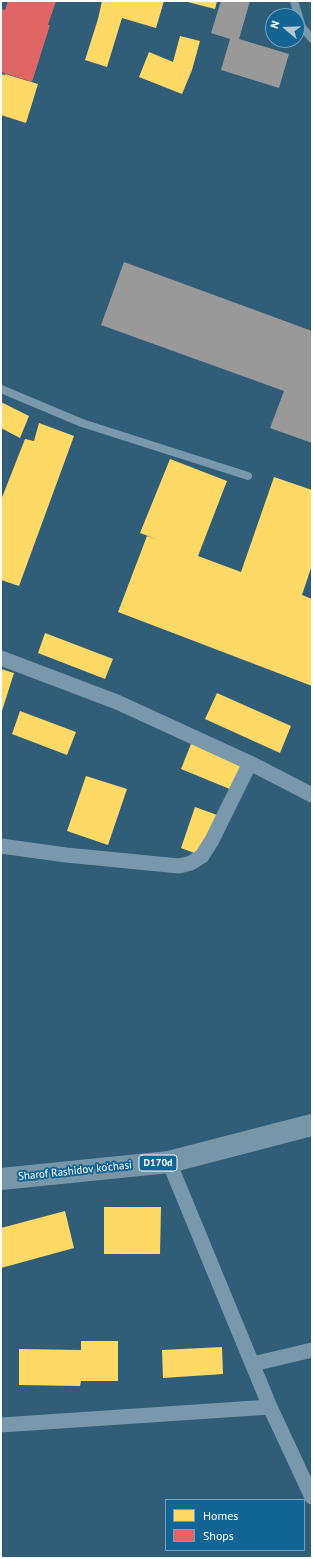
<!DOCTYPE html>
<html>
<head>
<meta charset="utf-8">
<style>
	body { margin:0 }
	#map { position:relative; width:313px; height:1559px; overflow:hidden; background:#305d78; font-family:"PT Sans",sans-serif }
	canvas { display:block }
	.frame { position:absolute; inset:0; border:2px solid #fff; pointer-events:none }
	.legend { position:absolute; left:165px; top:1499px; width:140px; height:52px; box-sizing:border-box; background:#136595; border:1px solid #71a3bf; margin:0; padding:5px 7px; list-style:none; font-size:12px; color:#fff }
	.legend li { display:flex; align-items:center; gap:8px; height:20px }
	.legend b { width:20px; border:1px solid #71a3bf }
	.north { position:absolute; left:265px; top:8px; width:40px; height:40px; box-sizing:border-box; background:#136595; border:1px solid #71a3bf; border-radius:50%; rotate:289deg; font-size:11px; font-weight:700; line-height:16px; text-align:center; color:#fff }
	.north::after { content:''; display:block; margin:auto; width:14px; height:18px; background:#b7c6d0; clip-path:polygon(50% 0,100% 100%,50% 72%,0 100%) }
</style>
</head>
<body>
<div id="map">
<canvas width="313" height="1559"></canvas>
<div class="frame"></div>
<ul class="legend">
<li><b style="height:11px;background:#ffd966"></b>Homes</li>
<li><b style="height:11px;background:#e06666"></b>Shops</li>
</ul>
<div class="north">N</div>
</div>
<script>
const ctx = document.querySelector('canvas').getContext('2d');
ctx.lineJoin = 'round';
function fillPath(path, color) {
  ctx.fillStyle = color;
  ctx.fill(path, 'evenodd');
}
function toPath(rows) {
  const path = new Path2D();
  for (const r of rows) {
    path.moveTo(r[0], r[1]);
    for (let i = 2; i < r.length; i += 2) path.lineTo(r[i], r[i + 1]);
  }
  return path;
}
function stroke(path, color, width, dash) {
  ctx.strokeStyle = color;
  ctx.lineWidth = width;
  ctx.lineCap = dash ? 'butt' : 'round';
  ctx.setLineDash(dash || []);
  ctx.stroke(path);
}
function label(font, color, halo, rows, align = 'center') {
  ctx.font = font + ' "PT Sans",sans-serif';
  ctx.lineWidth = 4;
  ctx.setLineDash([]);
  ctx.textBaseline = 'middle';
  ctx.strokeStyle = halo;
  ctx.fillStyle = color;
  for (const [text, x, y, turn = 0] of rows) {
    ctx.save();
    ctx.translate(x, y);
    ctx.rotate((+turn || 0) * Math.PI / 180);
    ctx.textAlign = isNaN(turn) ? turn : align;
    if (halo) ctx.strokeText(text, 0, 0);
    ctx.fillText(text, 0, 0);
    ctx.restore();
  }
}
const homes = toPath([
	[102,1,164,1,156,28,122,18,107,67,85,60,98,19],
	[184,1,217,1,215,9],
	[180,36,200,41,192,70,182,94,139,77,149,52,173,62],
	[1,74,5,75,5,74,38,84,26,123,1,115],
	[1,402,29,416,20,438,1,428],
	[39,423,74,436,19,586,1,580,1,500,25,439,34,441],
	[170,459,227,481,198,556,241,572,274,477,312,490,312,565,302,595,312,599,312,686,118,612,147,536,159,540,140,533],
	[45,633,113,659,105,679,38,653],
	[1,669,14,673,1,714],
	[217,693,291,726,280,753,205,719],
	[20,711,76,732,67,755,12,734],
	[193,739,250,763,237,792,181,769],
	[86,776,127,789,108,845,67,831],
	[195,807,217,815,202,856,181,848],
	[104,1207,161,1207,160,1254,104,1254],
	[65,1211,74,1248,1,1268,1,1228],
	[81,1341,118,1341,118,1381,81,1381,80,1386,19,1385,19,1349,81,1350],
	[222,1347,223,1374,163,1378,162,1350]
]);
const shops = toPath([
	[8,1,56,1,48,25,50,25,32,82,1,72,1,9,5,10]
]);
const industry = toPath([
	[221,1,250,1,239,39,289,54,279,88,221,70,230,39,211,33],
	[124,262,312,331,312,443,270,428,284,391,101,325]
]);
const service = toPath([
	[294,1,302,27,312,39],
	[1,389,82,423,248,476]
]);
const minor = toPath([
	[1,658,117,702,250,763,312,795],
	[1,846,66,855,179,866,191,863,202,856,212,840,250,763],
	[169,1162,270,1407,312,1497],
	[253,1364,312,1350],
	[1,1425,270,1407]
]);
const primary = toPath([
	[1,1179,169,1162,312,1125]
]);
const shields = [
	[158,1163,38]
];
const shieldNames = [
	["D170d",158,1163]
];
const streetNames = [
	["Sharof Rashidov ko'chasi",75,1171,-6]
];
fillPath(homes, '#ffd966');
fillPath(shops, '#e06666');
fillPath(industry, '#999');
stroke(service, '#7998ab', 8);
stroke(minor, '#7998ab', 15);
stroke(primary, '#7797a9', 22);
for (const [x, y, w] of shields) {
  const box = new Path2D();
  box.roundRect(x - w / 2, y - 8, w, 16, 3);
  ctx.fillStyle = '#136595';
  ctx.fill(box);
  stroke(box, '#fff', 1);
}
label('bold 10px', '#fff', null, shieldNames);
label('11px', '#fff', '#136595', streetNames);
</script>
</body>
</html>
